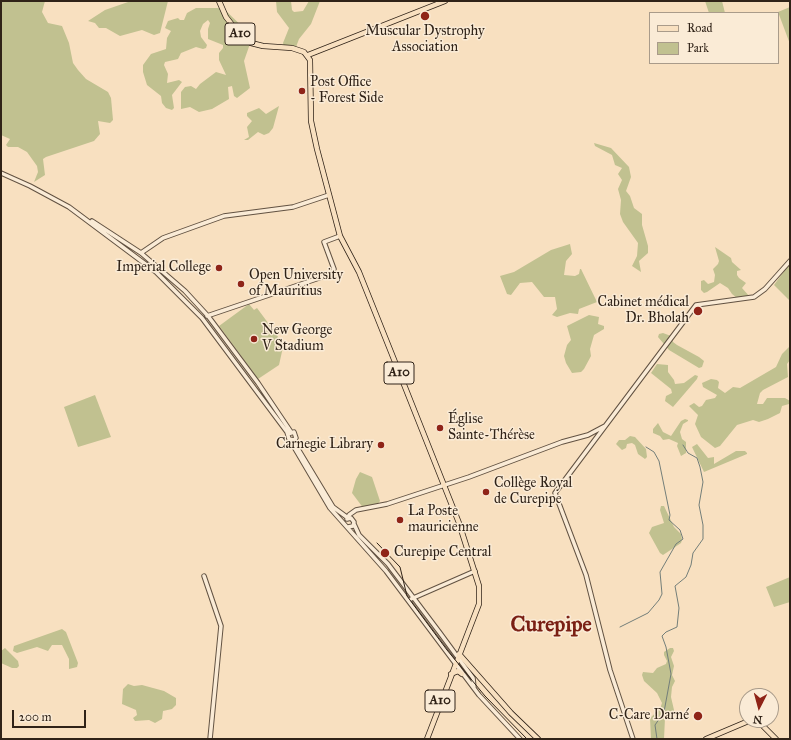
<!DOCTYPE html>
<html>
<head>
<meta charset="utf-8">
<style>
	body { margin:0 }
	#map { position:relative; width:791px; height:740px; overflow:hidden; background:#f8e0c0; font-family:"IM FELL Great Primer",serif }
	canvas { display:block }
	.frame { position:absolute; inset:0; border:2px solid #302318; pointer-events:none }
	.legend { position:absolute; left:649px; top:12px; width:130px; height:52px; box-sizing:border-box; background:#faebd6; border:1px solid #a99b8a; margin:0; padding:5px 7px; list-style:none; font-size:12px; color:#302318 }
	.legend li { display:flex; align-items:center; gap:8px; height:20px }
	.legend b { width:20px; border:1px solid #a99b8a }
	.north { position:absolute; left:739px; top:688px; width:40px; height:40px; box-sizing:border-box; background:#faebd6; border:1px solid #a99b8a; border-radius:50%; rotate:186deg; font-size:11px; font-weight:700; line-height:16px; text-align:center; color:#302318 }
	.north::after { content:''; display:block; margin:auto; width:14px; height:18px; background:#8f2418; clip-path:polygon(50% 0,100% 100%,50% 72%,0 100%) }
	.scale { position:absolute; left:12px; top:710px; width:74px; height:18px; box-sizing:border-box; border:2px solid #302318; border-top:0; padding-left:5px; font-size:12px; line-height:14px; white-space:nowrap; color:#302318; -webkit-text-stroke:3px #faebd6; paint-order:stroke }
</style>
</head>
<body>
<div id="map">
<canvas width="791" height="740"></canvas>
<div class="frame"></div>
<ul class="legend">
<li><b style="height:5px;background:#f8e0c0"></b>Road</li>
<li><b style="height:11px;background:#c1c190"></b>Park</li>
</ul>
<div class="north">N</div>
<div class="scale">200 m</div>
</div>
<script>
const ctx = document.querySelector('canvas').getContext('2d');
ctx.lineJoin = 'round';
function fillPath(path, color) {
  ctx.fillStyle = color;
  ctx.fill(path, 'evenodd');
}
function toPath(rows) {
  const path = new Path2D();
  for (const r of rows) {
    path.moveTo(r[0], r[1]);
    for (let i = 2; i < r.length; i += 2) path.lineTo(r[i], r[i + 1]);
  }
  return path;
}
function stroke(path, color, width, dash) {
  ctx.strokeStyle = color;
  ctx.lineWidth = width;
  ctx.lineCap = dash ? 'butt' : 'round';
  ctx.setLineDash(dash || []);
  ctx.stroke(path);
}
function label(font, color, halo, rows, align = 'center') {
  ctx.font = font + ' "IM FELL Great Primer",serif';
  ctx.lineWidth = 3;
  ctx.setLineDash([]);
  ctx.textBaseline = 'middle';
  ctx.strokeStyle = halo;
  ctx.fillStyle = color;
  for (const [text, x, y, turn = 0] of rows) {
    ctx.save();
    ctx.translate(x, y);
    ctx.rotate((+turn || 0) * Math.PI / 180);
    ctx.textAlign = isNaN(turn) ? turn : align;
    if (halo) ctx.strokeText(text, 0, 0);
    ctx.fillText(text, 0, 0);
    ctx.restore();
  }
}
const green = toPath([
	[1,1,45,1,42,12,48,23,62,26,69,43,73,63,78,70,86,79,108,92,111,98,113,120,110,123,98,121,100,134,94,141,46,157,43,159,45,175,34,182,38,172,37,166,27,152,18,147,8,147,6,145,10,139,1,135],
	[131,1,168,1,160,33,154,35,142,30,120,36,106,28,99,28,95,23,88,21,105,10],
	[276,1,291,1,292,10,294,12,303,11,309,1,320,1,311,24,299,39,296,47,284,47,283,43,289,28,277,12],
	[705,1,722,1,725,13,709,13],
	[790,7,790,44,778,12],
	[196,8,219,8,225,10,251,35,252,38,244,61,250,88,237,98,234,96,232,86,228,87,229,99,212,109,199,112,190,107,181,109,181,92,185,87,191,86,196,89,200,84,216,72,226,75,219,60,219,53,223,48,223,45,208,39,208,29,210,23,208,20,203,24,200,31,201,37,207,45,206,48,203,49,196,47,181,53,178,59,165,62,164,65,168,74,167,83,179,80,182,82,172,95,174,108,172,110,166,108,162,103,161,96,147,85,143,72,143,65,151,54,166,49,167,38,171,31,165,28,168,21,178,18,180,20,184,20,187,13],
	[279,106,273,128,269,133,264,135,258,132,248,140,244,140,249,137,247,127,252,121,247,116,247,113,259,108,266,114],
	[594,143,611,148,629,167,631,177,626,191,630,196,634,208,642,214,642,225,648,246,648,253,639,261,641,272,632,266,637,256,638,243,623,222,620,214,621,200,618,189,622,180,618,174,622,168,615,165,612,155,595,146],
	[570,244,572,254,566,261,564,275,575,276,579,274,580,269,581,269,597,302,579,309,578,314,570,313,557,317,552,315,557,309,555,297,544,297,532,282,520,283,511,295,507,294,500,276,514,272,551,250],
	[715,247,731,258,732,262,741,270,737,271,737,275,739,278,746,283,742,288,750,297,737,298,732,294,728,288,720,283,707,292,704,293,701,290,701,281,704,280,708,284,714,282,715,275,713,269,718,264,719,261],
	[790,263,790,301,774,285],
	[249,304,254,310,257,308,277,335,283,347,279,365,258,379,219,326],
	[589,315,599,317,598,324,604,326,604,329,594,335,590,349,591,356,584,369,581,372,572,373,566,363,564,356,567,345,571,340,567,326],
	[663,333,671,336,673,342,677,345,699,357,704,361,702,367,699,368,669,350,658,337,659,334],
	[790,346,790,360,787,364,788,377,763,390,760,393,757,404,763,404,767,398,785,398,790,401,789,404,782,406,780,413,768,419,759,422,753,420,737,425,720,446,715,448,701,437,695,424,698,415,689,406,694,403,699,407,702,406,706,400,715,398,717,395,703,387,702,383,711,379,717,380,719,382,718,388,725,393,733,387,740,388,776,367,782,354],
	[657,364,668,365,668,372,674,380,675,384,684,383,695,375,698,376,697,379,673,407,665,401,666,396,672,393,671,389,651,373],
	[95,395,111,437,78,447,64,407],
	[685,419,688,420,688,421,683,424,680,432,682,439,686,442,686,453,681,456,677,446,678,443,669,439,663,440,660,436,653,433,653,429,658,423,663,432,671,436,681,421],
	[630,436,635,437,646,449,647,457,645,459,638,454,635,445,632,443,627,444,626,448,622,450,616,444,619,440,625,440],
	[697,444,708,458,714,457,714,464,736,451,745,451,747,453,747,454,704,472,692,447],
	[360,472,372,477,380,501,377,505,364,509,352,493,356,479],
	[661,506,664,506,674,527,681,534,682,540,681,543,663,555,660,553,649,533,652,527,664,523,660,510],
	[790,577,790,602,774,607,766,587],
	[62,629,66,632,78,663,77,667,69,669,69,659,62,645,52,645,48,651,37,647,17,653,13,651,14,646],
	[5,648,18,661,19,666,17,668,12,668,1,663,1,651],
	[670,648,673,648,674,651,671,657,674,666,672,675,675,681,672,687,671,697,674,710,671,716,665,718,664,739,651,739,650,718,660,709,662,703,657,693,644,681,642,675,643,672,653,673,657,668,666,664,667,661,664,655,664,652],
	[128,684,134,686,142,685,164,691,176,698,176,705,172,709,163,711,162,719,155,723,149,720,135,721,133,718,137,715,136,710,122,704,123,689]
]);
const stream = toPath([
	[620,627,648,613,659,600,662,594,660,572,676,544,683,539,680,530,669,520,670,515,659,461,654,452,646,447],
	[657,739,655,725,664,712,671,674,666,647,662,636,666,632,677,627,679,608,675,586,686,577,691,565,693,553,703,539,703,525,699,505,703,482,700,467,697,458,688,453,683,445]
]);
const minor = toPath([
	[1,173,30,186,69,207,156,272,202,318,287,432,289,439,294,440,296,438,294,432,288,434],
	[92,221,141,253,185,291,208,316,258,383,291,432],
	[141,253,163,238,224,216,293,207,329,195],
	[207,316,331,274,334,269,324,242,340,236],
	[295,439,298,449,333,507,348,518,349,515,356,510,387,504,469,477,562,442,588,435,605,426],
	[290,440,330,508,386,571,479,695,520,739],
	[347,519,351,518,354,522,353,526,348,527],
	[354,524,359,535,388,564,440,633,473,678,474,688],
	[204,576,221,626,210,739],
	[411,599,475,571],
	[633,739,610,670,586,575,555,493,696,305,754,297,765,289,790,261]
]);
const major = toPath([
	[219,1,226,17,233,26,251,43,263,46,292,48,304,52,310,60,311,121,317,149,340,236,359,272,403,382,459,523,479,586,479,604,427,739],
	[308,55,445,1],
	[459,654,511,713,538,739],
	[451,674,458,671,462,674],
	[757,720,776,739],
	[706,739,751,720]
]);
const tram = toPath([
	[377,543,400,567,407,596,447,650,485,696,527,739]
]);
const markers = [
	[425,16,5,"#8f2418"],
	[302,91,4,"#8f2418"],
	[219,268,4,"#8f2418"],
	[241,284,4,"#8f2418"],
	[698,311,5,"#8f2418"],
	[254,339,4,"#8f2418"],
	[440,428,4,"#8f2418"],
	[381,445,4,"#8f2418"],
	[486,492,4,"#8f2418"],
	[400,520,4,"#8f2418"],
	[385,553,5,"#8f2418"],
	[698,716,5,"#8f2418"]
];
const shields = [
	[240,34,30],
	[399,373,30],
	[440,701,30]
];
const shieldNames = [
	["A10",240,34],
	["A10",399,373],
	["A10",440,701]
];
const poiNames = [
	["Muscular Dystrophy",425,32,"center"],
	["Association",425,48,"center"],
	["Post Office",310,83],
	["- Forest Side",310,99],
	["Imperial College",211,268,"right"],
	["Open University",249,276],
	["of Mauritius",249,292],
	["Cabinet médical",689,303,"right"],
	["Dr. Bholah",689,319,"right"],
	["New George",262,331],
	["V Stadium",262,347],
	["Église",448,420],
	["Sainte-Thérèse",448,436],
	["Carnegie Library",373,445,"right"],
	["Collège Royal",494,484],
	["de Curepipe",494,500],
	["La Poste",408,512],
	["mauricienne",408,528],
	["Curepipe Central",394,553],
	["C-Care Darné",689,716,"right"]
];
const townNames = [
	["Curepipe",551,626]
];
fillPath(green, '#c1c190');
stroke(stream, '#737e79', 1);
stroke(minor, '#625242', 5.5);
stroke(major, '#302318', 6);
stroke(minor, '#faebd6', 3.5);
stroke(major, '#f8e0c0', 4.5);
stroke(tram, '#302318', 1);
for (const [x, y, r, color] of markers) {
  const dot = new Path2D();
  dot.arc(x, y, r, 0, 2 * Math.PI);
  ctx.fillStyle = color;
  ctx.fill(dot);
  stroke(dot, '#faebd6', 1.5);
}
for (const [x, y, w] of shields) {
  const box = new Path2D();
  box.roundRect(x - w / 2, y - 11, w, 22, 3);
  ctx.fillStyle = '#faebd6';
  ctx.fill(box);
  stroke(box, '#302318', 1);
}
label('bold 13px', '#302318', null, shieldNames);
label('14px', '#302318', '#faebd6', poiNames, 'left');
label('bold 22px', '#7a1f14', '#faebd6', townNames);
</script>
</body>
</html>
